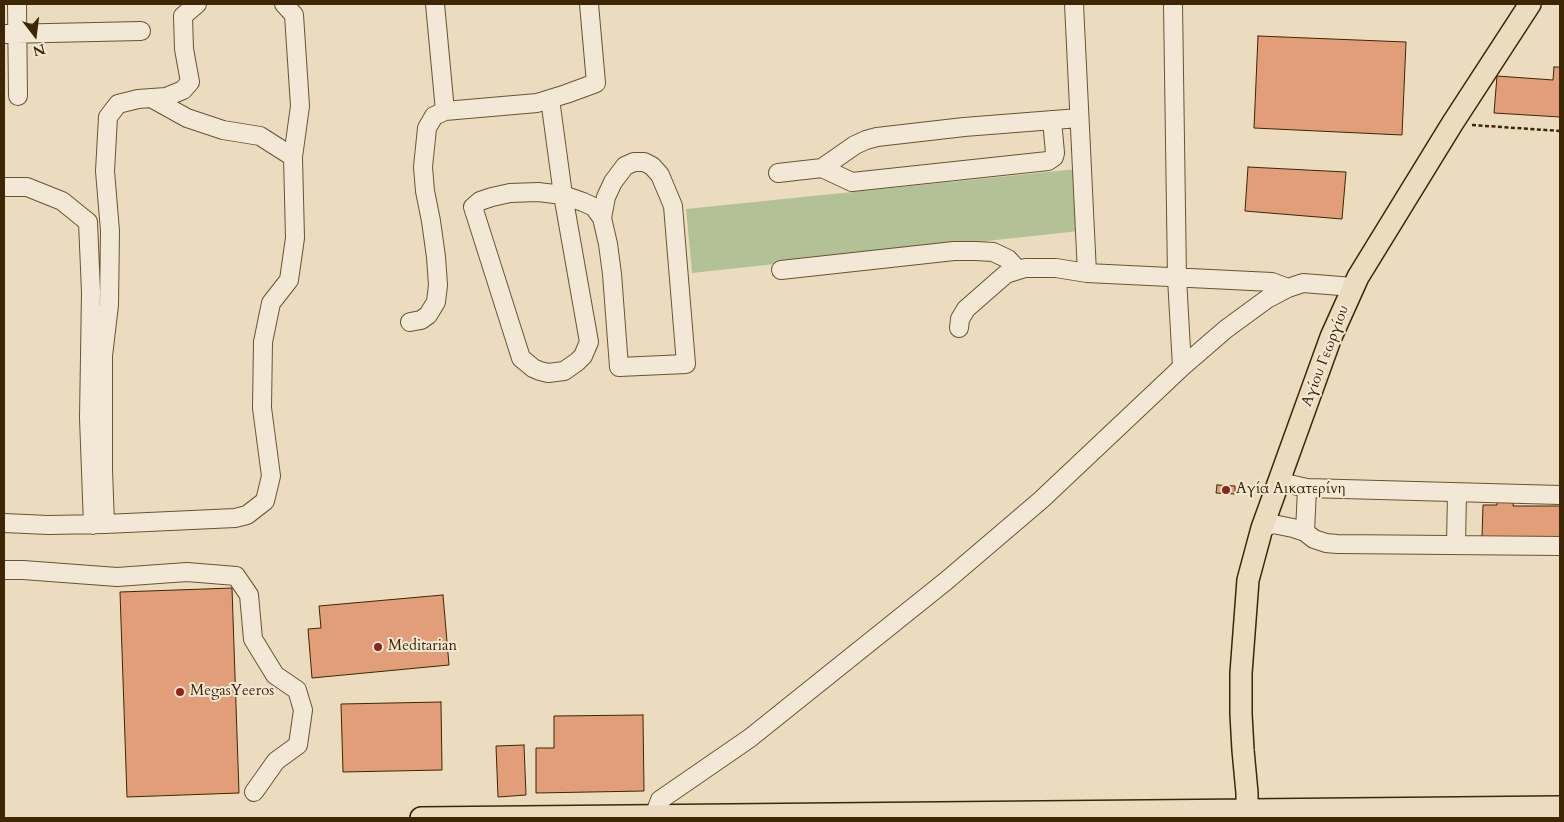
<!DOCTYPE html>
<html>
<head>
<meta charset="utf-8">
<style>
	body { margin:0 }
	#map { position:relative; width:1564px; height:822px; overflow:hidden; background:#ebdcbf; font-family:Cardo,serif }
	canvas { display:block }
	.frame { position:absolute; inset:0; border:5px solid #3d2603; pointer-events:none }
	.north { position:absolute; left:10px; top:10px; width:50px; height:50px; -webkit-text-stroke:4px #f2e8d5; paint-order:stroke; rotate:165deg; font-size:14px; font-weight:700; line-height:20px; text-align:center; color:#3d2603 }
	.north::after { content:''; display:block; margin:auto; width:18px; height:22px; background:#3d2603; clip-path:polygon(50% 0,100% 100%,50% 72%,0 100%) }
</style>
</head>
<body>
<div id="map">
<canvas width="1564" height="822"></canvas>
<div class="frame"></div>
<div class="north">N</div>
</div>
<script>
const ctx = document.querySelector('canvas').getContext('2d');
ctx.lineJoin = 'round';
function fillPath(path, color) {
  ctx.fillStyle = color;
  ctx.fill(path, 'evenodd');
}
function toPath(rows) {
  const path = new Path2D();
  for (const r of rows) {
    path.moveTo(r[0], r[1]);
    for (let i = 2; i < r.length; i += 2) path.lineTo(r[i], r[i + 1]);
  }
  return path;
}
function stroke(path, color, width, dash) {
  ctx.strokeStyle = color;
  ctx.lineWidth = width;
  ctx.lineCap = dash ? 'butt' : 'round';
  ctx.setLineDash(dash || []);
  ctx.stroke(path);
}
function label(font, color, halo, rows, align = 'center') {
  ctx.font = font + ' Cardo,serif';
  ctx.lineWidth = 4;
  ctx.setLineDash([]);
  ctx.textBaseline = 'middle';
  ctx.strokeStyle = halo;
  ctx.fillStyle = color;
  for (const [text, x, y, turn = 0] of rows) {
    ctx.save();
    ctx.translate(x, y);
    ctx.rotate((+turn || 0) * Math.PI / 180);
    ctx.textAlign = isNaN(turn) ? turn : align;
    if (halo) ctx.strokeText(text, 0, 0);
    ctx.fillText(text, 0, 0);
    ctx.restore();
  }
}
const green = toPath([
	[1077,169,1079,231,692,273,686,209]
]);
const building = toPath([
	[1258,36,1406,42,1402,135,1254,128,1258,36],
	[1554,67,1560,67,1560,117,1494,113,1497,76,1553,80,1554,67],
	[1248,167,1346,172,1342,219,1245,211,1248,167],
	[1217,485,1235,486,1235,494,1216,493,1217,485],
	[1497,499,1514,499,1513,506,1560,506,1560,539,1482,537,1483,505,1497,505,1497,499],
	[232,588,239,793,127,797,120,592,232,588],
	[443,595,449,665,312,678,308,629,321,628,319,606,443,595],
	[441,702,442,770,343,772,341,704,441,702],
	[643,715,644,791,536,793,536,748,554,748,554,716,643,715],
	[524,745,526,795,498,797,496,746,524,745]
]);
const path = toPath([
	[1472,125,1560,131]
]);
const minor = toPath([
	[17,4,18,96],
	[435,4,445,111],
	[1074,4,1087,273],
	[1173,4,1177,278,1182,367],
	[4,34,141,31],
	[151,98,187,118,223,130,260,136,293,157],
	[550,99,563,195,589,342,583,356,577,362,564,371,548,373,540,371,533,368,521,358,473,207,480,201,492,197,510,193,538,192,563,195,583,202,594,207,602,218,608,244,612,274,619,367,686,364,673,206,660,175,652,166,644,162,634,162,625,166,613,182,606,197,602,218],
	[822,168,852,182,1048,161,1054,157,1055,153,1052,120],
	[778,173,822,168,855,145,866,140,877,137,964,127,1079,118],
	[4,187,27,187,62,201,88,222,91,292,89,418,93,525],
	[781,270,954,251,976,251,993,252,1008,259,1017,269],
	[410,322,421,320,428,315,436,302,438,285,436,257,431,221,425,191,423,167,427,128,434,116,445,111,537,103,566,94,596,83,589,4],
	[959,328,960,319,966,309,1006,274,1025,268,1056,268,1087,273,1272,282,1288,288],
	[1280,478,1289,484,1307,488,1560,495],
	[4,523,48,525,105,524,235,518,247,515,265,501,271,476,262,408,263,342,271,303,289,280,295,238,293,157,300,106,294,15,284,4],
	[105,524,103,470,103,356,109,305,110,231,105,171,108,117,118,104,138,99,166,97,183,90,190,82,184,49,183,16,197,4],
	[1262,528,1273,524,1293,528,1305,532,1314,539,1326,543,1337,544,1560,546],
	[1305,532,1307,488],
	[1456,544,1457,493],
	[4,570,23,570,117,577,187,572,236,576,249,595,253,639,275,675,297,690,303,710,298,745,276,761,254,792],
	[654,816,660,800,750,738,946,581,1041,500,1182,367,1226,329,1267,299,1288,288,1303,283,1353,287]
]);
const major = toPath([
	[421,818,1560,807],
	[1247,818,1247,793,1243,750,1241,714,1241,673,1248,580,1262,528,1331,337,1358,277,1452,124,1530,4]
]);
const markers = [
	[1226,490,5,"#8f2418"],
	[378,647,5,"#8f2418"],
	[180,692,5,"#8f2418"]
];
const streetNames = [
	["Αγίου Γεωργίου",1326,356,-69]
];
const poiNames = [
	["Αγία Αικατερίνη",1236,490],
	["Meditarian",388,647],
	["MegasYeeros",190,692]
];
fillPath(green, '#b2c296');
fillPath(building, '#e19e79');
stroke(building, '#3d2603', 1);
stroke(minor, '#685432', 20);
stroke(major, '#3d2603', 24);
stroke(path, '#3d2603', 2.5, [4, 2.5]);
stroke(minor, '#f2e8d5', 18);
stroke(major, '#ebdcbf', 21);
for (const [x, y, r, color] of markers) {
  const dot = new Path2D();
  dot.arc(x, y, r, 0, 2 * Math.PI);
  ctx.fillStyle = color;
  ctx.fill(dot);
  stroke(dot, '#f2e8d5', 2);
}
label('15px', '#3d2603', '#f2e8d5', streetNames);
label('15px', '#3d2603', '#f2e8d5', poiNames, 'left');
</script>
</body>
</html>
